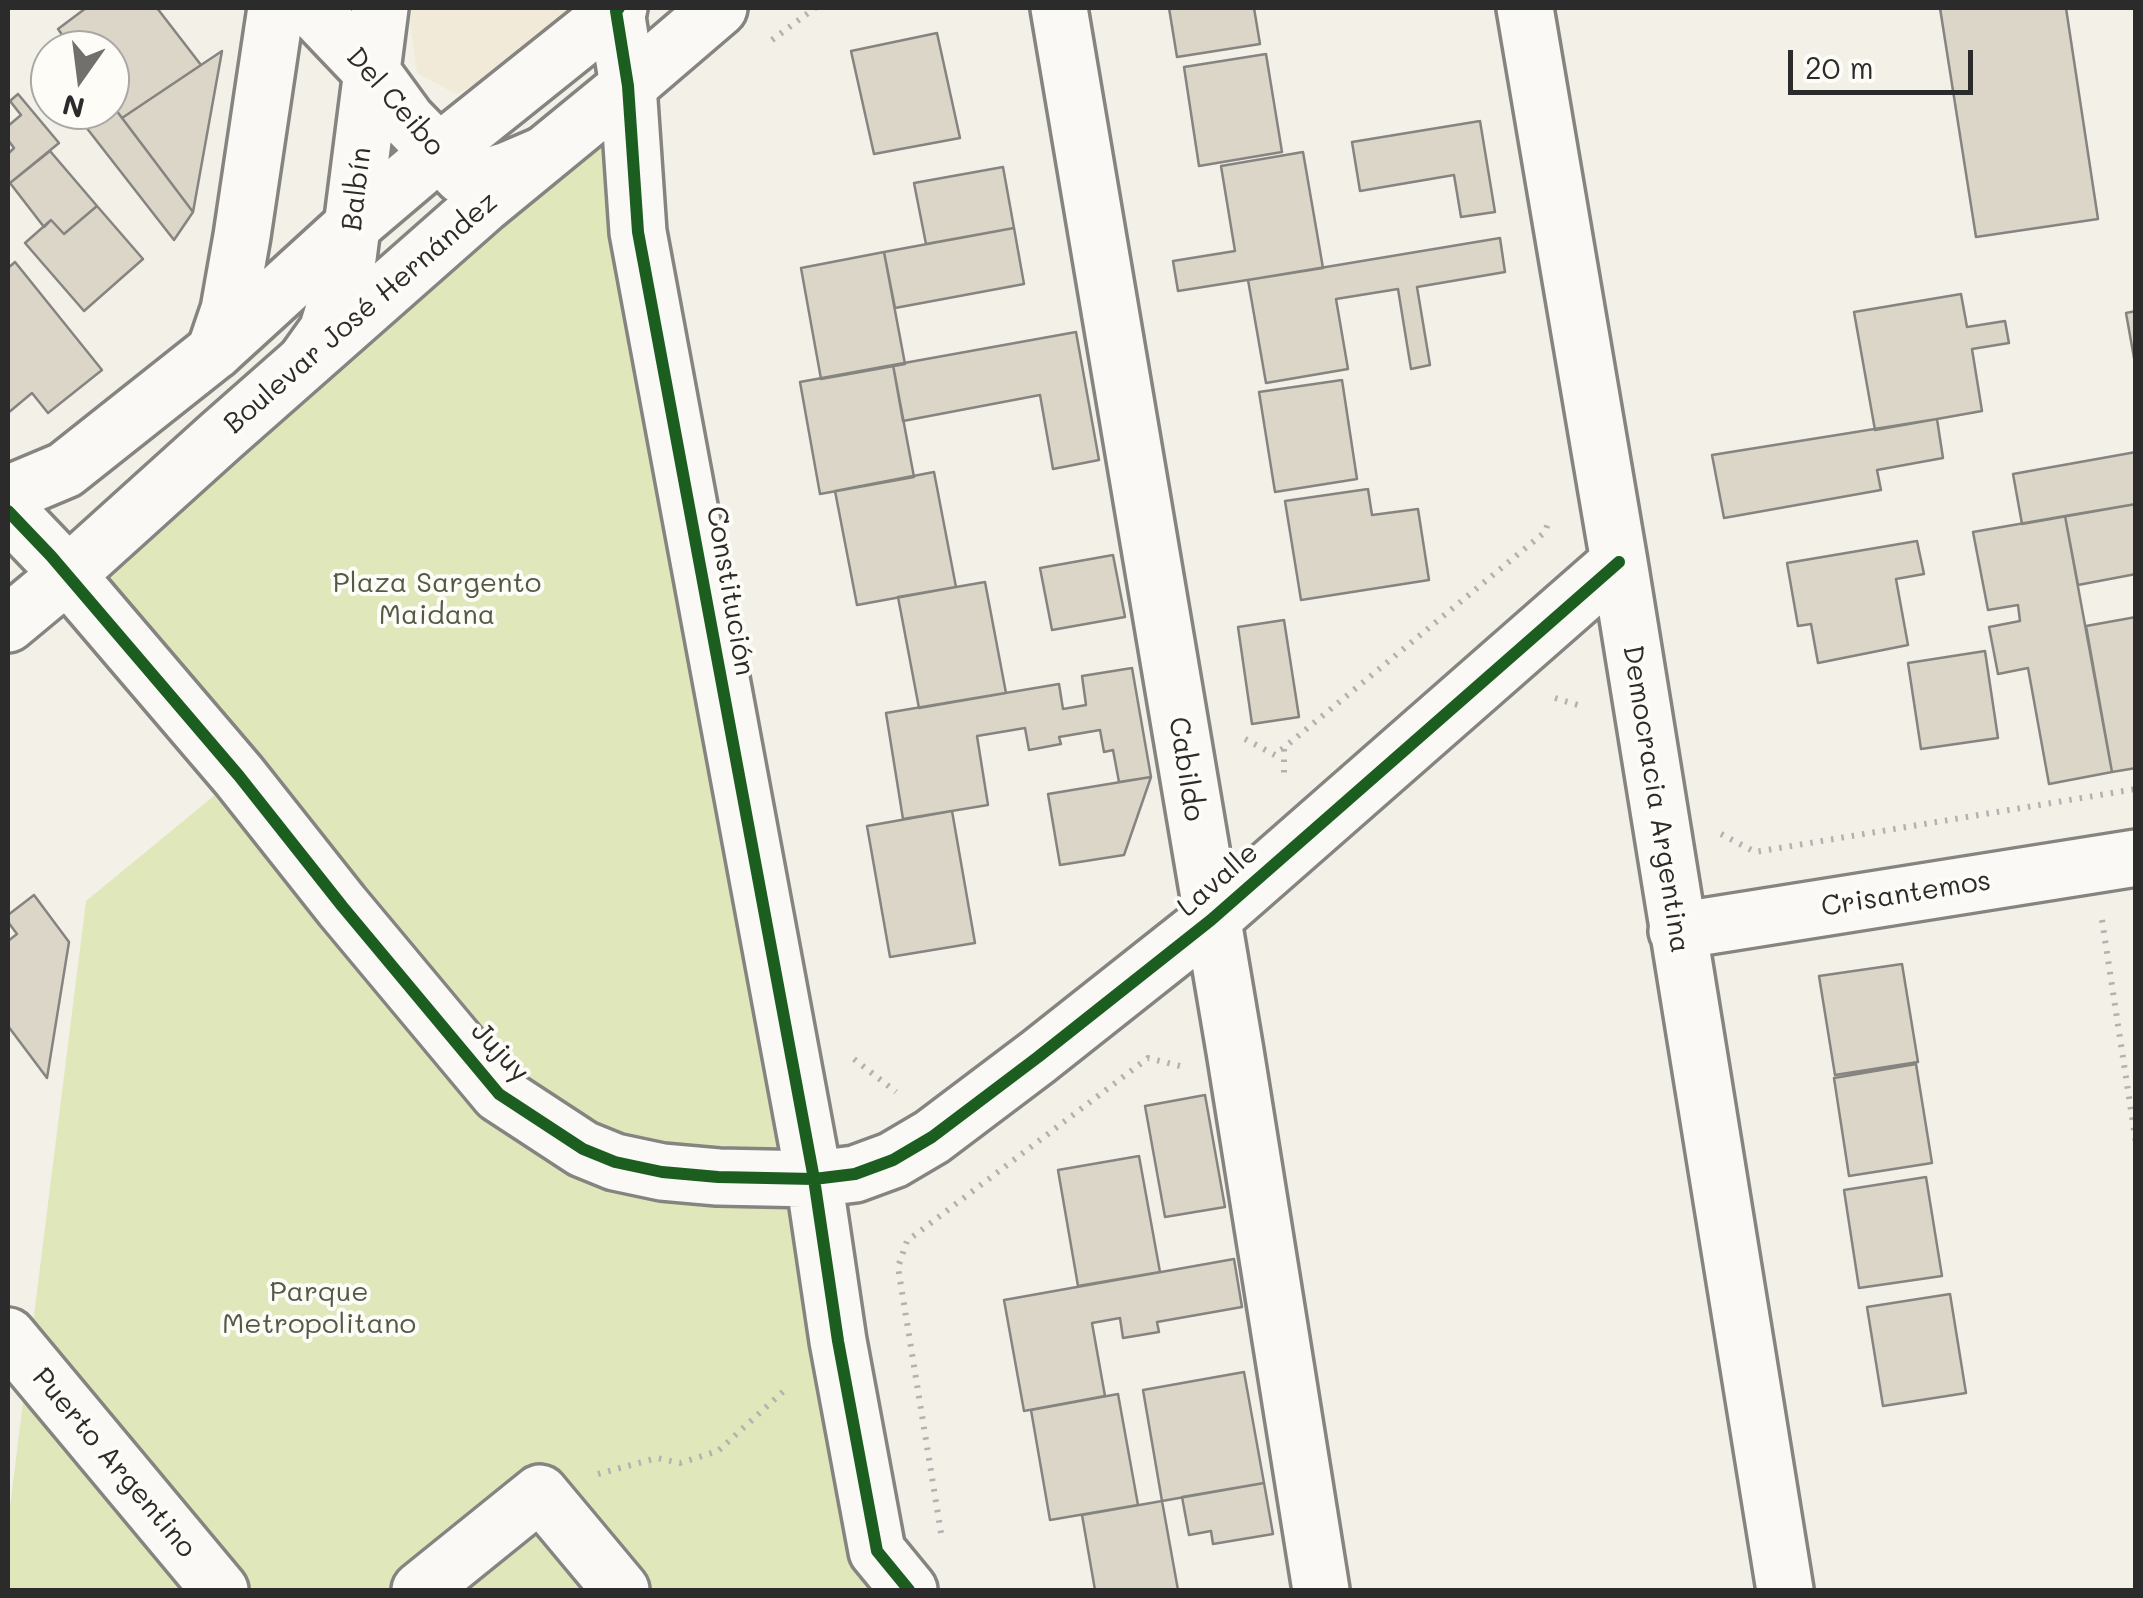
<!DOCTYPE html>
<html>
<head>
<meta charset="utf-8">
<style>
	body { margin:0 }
	#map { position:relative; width:2143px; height:1598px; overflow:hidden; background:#f3f0e8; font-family:Mali,sans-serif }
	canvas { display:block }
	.frame { position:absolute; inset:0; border:10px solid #2b2b2b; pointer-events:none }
	.north { position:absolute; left:30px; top:30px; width:100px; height:100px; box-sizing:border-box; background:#fdfcf7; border:2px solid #a9a8a5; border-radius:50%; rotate:194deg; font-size:28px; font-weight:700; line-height:40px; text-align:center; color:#2b2b2b }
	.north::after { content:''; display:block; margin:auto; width:35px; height:45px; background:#71706d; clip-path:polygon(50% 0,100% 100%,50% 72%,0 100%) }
	.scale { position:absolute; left:1788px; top:50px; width:185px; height:45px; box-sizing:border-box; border:5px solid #2b2b2b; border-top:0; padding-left:12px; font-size:30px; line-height:35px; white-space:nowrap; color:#2b2b2b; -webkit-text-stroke:8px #fdfcf7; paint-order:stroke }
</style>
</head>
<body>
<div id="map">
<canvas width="2143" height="1598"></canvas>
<div class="frame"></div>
<div class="north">N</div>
<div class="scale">20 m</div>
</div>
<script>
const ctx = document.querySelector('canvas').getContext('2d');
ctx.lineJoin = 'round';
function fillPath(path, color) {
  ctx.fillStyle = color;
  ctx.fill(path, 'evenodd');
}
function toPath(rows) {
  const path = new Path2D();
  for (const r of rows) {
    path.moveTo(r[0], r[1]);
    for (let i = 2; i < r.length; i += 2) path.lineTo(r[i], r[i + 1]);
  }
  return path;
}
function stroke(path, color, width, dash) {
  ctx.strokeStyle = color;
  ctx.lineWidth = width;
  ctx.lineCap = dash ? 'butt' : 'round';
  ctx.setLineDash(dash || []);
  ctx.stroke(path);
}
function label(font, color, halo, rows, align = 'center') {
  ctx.font = font + ' Mali,sans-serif';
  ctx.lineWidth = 8;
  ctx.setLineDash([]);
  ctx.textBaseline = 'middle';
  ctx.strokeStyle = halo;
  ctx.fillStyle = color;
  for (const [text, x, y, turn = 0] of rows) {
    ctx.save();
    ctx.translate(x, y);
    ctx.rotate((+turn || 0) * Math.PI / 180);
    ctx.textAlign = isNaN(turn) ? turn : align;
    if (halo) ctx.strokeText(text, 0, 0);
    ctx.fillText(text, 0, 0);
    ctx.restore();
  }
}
const built = toPath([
	[412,8,589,8,522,63,456,94,417,73,410,23]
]);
const green = toPath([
	[628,86,909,1590,8,1590,8,1522,86,901,238,776,67,575]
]);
const building = toPath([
	[86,8,157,8,201,65,122,118,110,102,110,50,73,50,58,29,86,8],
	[1169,8,1254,8,1260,44,1177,57,1169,8],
	[1940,8,2066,8,2098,219,1976,237,1940,8],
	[937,33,960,138,874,154,851,51,937,33],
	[222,51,193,212,122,118,222,51],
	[1266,54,1282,152,1199,166,1184,67,1266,54],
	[18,94,59,143,10,183,8,180,8,154,14,148,8,140,8,126,21,115,10,101,18,94],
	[110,102,193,212,174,240,82,122,98,110,110,110,110,102],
	[1480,121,1495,212,1461,217,1454,175,1360,191,1352,142,1480,121],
	[50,151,97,206,64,234,51,220,44,227,10,183,50,151],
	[1303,152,1323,268,1178,291,1173,261,1235,251,1221,166,1303,152],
	[1003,167,1014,228,926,244,914,183,1003,167],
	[97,206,143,259,84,311,25,243,51,220,64,234,97,206],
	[1014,228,1024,284,895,308,884,252,1014,228],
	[1500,238,1505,272,1417,287,1430,365,1411,369,1398,289,1336,299,1348,369,1266,383,1248,280,1500,238],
	[884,252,905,364,821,379,801,268,884,252],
	[15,262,102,370,48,413,32,393,8,413,8,268,15,262],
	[1961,294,1967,327,2005,321,2009,343,1972,349,1982,411,1875,430,1854,312,1961,294],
	[2136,311,2136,369,2126,313,2136,311],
	[1076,332,1099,460,1053,469,1040,395,903,421,893,365,1076,332],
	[893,365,914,477,820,494,800,382,893,365],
	[1342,380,1357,479,1275,492,1259,392,1342,380],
	[1937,419,1943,458,1877,470,1881,490,1724,518,1712,455,1937,419],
	[2136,452,2136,504,2022,524,2013,474,2136,452],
	[934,472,956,587,857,605,835,491,934,472],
	[1368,489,1372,515,1418,509,1429,580,1301,600,1285,501,1368,489],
	[2136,504,2136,574,2078,585,2065,516,2136,504],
	[2065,516,2112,772,2049,784,2028,668,1998,674,1989,627,2020,621,2018,605,1988,610,1973,532,2065,516],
	[1917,541,1924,574,1896,579,1908,645,1818,663,1811,624,1798,626,1787,563,1917,541],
	[1113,555,1125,617,1052,630,1040,568,1113,555],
	[985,582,1006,693,919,708,898,597,985,582],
	[2136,617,2136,768,2112,772,2086,626,2136,617],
	[1284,620,1299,717,1252,724,1238,627,1284,620],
	[1985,651,1998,738,1921,749,1908,663,1985,651],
	[1132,668,1151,777,1119,782,1113,750,1104,752,1100,730,1059,737,1061,744,1029,750,1025,728,977,736,988,805,903,819,886,713,1059,684,1063,709,1086,705,1082,676,1132,668],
	[1151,777,1124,855,1060,865,1048,794,1151,777],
	[952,811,975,943,890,957,867,826,952,811],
	[34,895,69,942,47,1078,8,1026,8,941,17,934,8,922,8,915,34,895],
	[1902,964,1918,1062,1835,1075,1819,976,1902,964],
	[1916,1064,1932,1163,1849,1176,1834,1078,1916,1064],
	[1205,1095,1225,1207,1165,1217,1145,1106,1205,1095],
	[1139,1156,1160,1272,1078,1286,1058,1170,1139,1156],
	[1926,1177,1942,1276,1859,1288,1844,1190,1926,1177],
	[1234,1259,1242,1307,1157,1322,1159,1332,1123,1338,1120,1318,1092,1323,1105,1396,1024,1411,1004,1300,1234,1259],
	[1950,1294,1966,1393,1883,1406,1867,1307,1950,1294],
	[1244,1372,1264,1483,1162,1501,1143,1390,1244,1372],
	[1118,1394,1138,1505,1050,1520,1031,1410,1118,1394],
	[1264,1483,1273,1534,1213,1544,1211,1531,1189,1535,1182,1497,1264,1483],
	[1162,1501,1178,1590,1095,1590,1082,1515,1162,1501]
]);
const path = toPath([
	[772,40,815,8],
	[1555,698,1581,706],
	[1245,739,1275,755,1545,532,1549,520],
	[1284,749,1284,777],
	[1721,834,1755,852,2136,789],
	[2102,920,2136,1143],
	[854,1059,896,1092],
	[598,1474,657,1458,680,1463,718,1451,787,1388],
	[941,1533,898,1267,907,1241,1148,1058,1180,1066]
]);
const minor = toPath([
	[311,8,372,72,407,120,462,176,478,179,508,170,543,155],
	[1059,8,1235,1051,1321,1590],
	[1525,8,1619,562,1785,1590],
	[616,11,628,86,638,232,814,1179,838,1341,877,1551,909,1590],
	[215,351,229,310,242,236,276,8],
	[307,359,327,331,347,266,380,8],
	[8,511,51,556,239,776,342,906,499,1094,583,1149,615,1162,662,1172,718,1177,814,1179,855,1174,893,1160,932,1137,1038,1057,1211,920,1619,562],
	[1677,931,2136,858],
	[8,1336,220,1590],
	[420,1590,540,1493,621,1590]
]);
const tertiary = toPath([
	[8,494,65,470,215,351,352,226,438,153,619,8],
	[8,624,67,575,221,436,483,205,628,86,719,8]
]);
const cycleway = toPath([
	[619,8,616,11,628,86,638,232,814,1179,838,1341,877,1551,909,1590],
	[8,511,51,556,239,776,342,906,499,1094,583,1149,615,1162,662,1172,718,1177,814,1179,855,1174,893,1160,932,1137,1038,1057,1211,920,1619,562]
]);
const streetNames = [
	["Del Ceibo",395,102,49],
	["Balbín",357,189,-83],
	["Boulevar José Hernández",361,313,-41],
	["Constitución",730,591,80],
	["Cabildo",1186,769,81],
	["Democracia Argentina",1656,799,81],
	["Lavalle",1218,880,-41],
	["Crisantemos",1906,894,-9],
	["Jujuy",500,1052,47],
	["Puerto Argentino",114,1463,50]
];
const parkNames = [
	["Plaza Sargento",437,583],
	["Maidana",437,615],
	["Parque",319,1292],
	["Metropolitano",319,1324]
];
fillPath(built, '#f1ead9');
fillPath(green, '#e0e8bb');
fillPath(building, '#dbd6c8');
stroke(building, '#858480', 2.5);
stroke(minor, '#858480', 62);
stroke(tertiary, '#858480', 62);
stroke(path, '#b3b2b0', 6, [2.5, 8]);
stroke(minor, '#faf9f6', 55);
stroke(tertiary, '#faf9f6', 55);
stroke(cycleway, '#1b5e20', 12);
label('28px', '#2b2b2b', '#fdfcf7', streetNames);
label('28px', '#545946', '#fdfcf7', parkNames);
</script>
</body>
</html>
